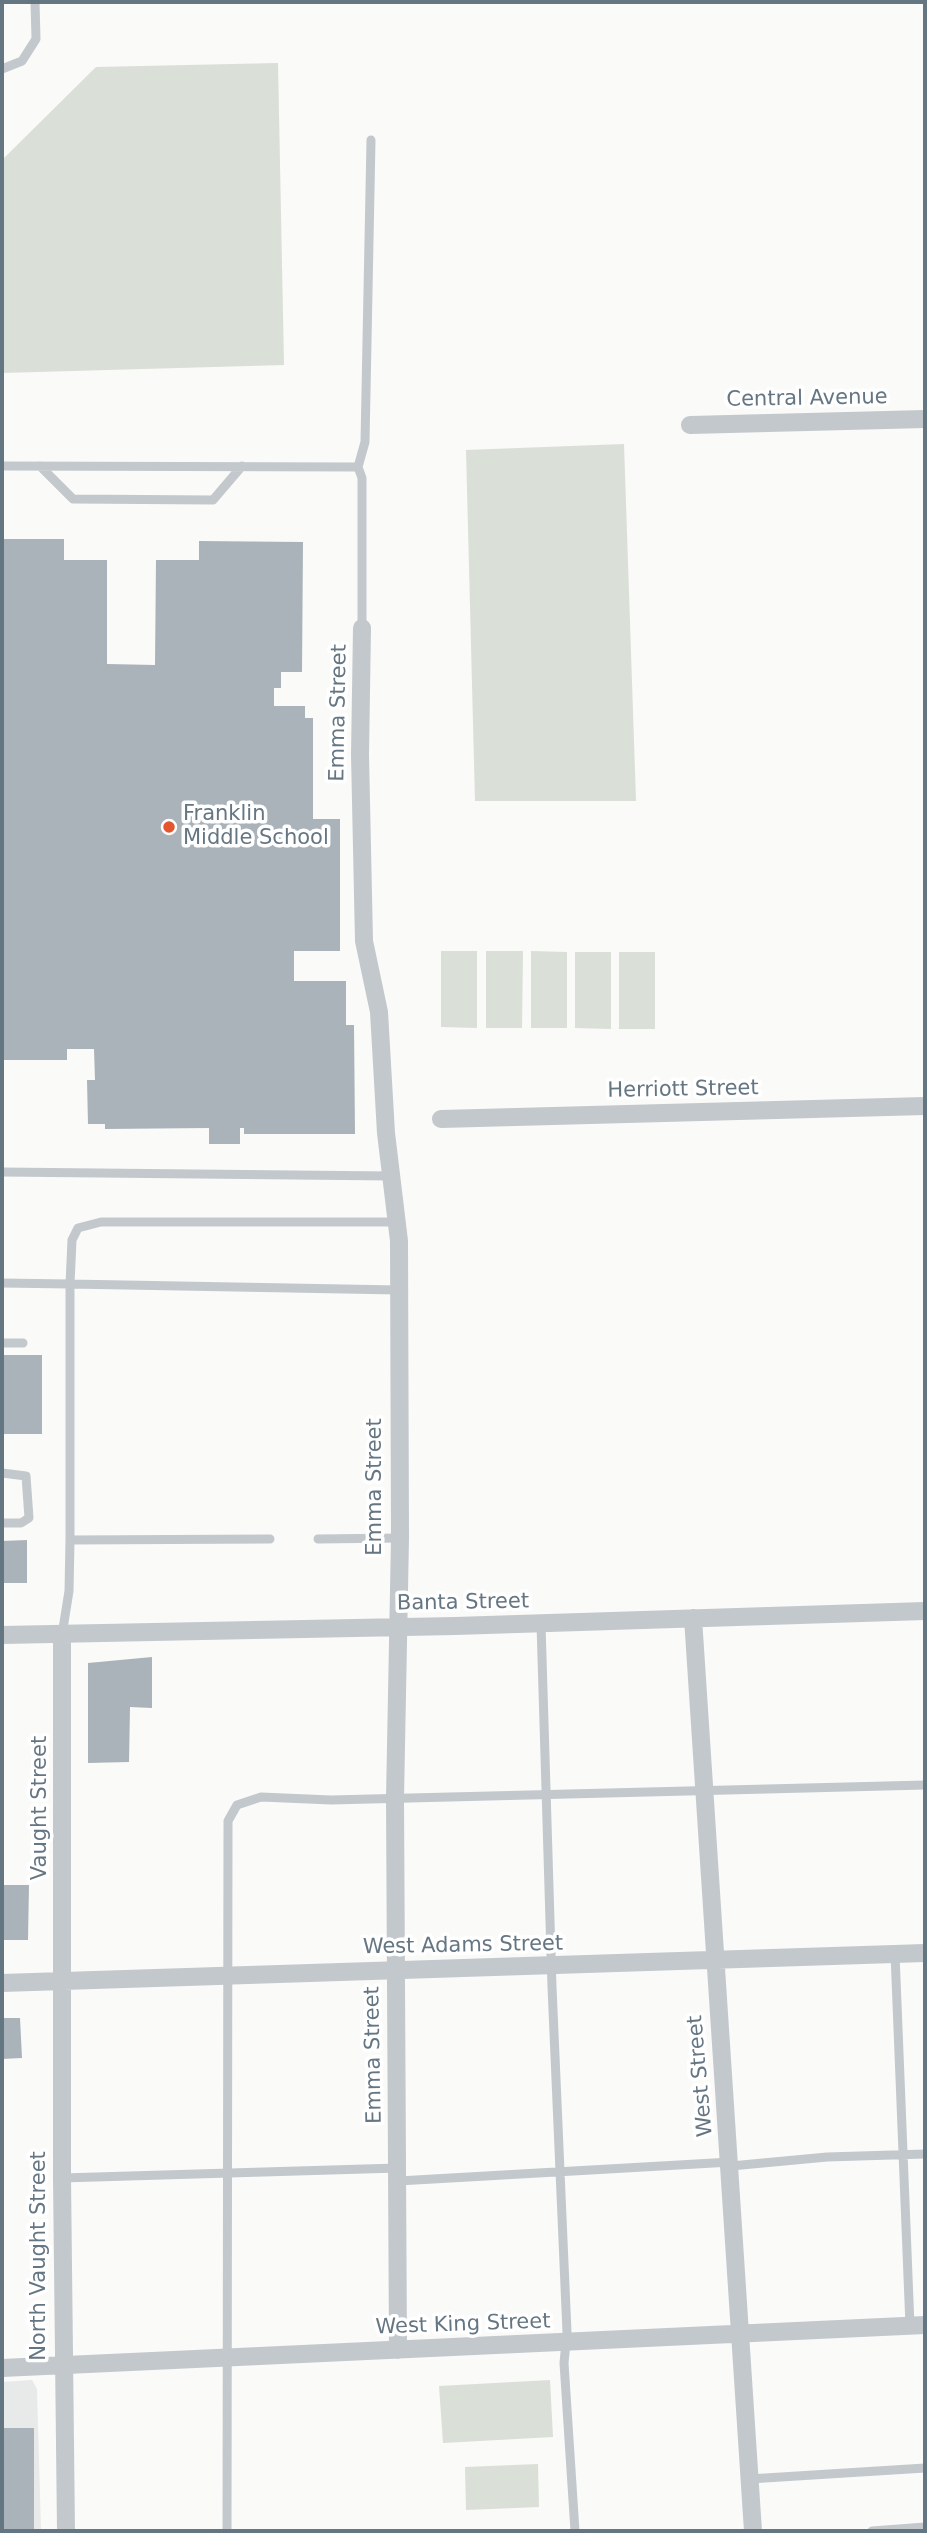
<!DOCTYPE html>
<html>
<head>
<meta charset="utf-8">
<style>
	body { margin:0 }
	#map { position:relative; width:927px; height:2533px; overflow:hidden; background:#fafaf8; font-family:"DejaVu Sans",sans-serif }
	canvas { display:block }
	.frame { position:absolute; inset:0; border:4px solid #657683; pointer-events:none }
</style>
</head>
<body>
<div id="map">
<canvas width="927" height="2533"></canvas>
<div class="frame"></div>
</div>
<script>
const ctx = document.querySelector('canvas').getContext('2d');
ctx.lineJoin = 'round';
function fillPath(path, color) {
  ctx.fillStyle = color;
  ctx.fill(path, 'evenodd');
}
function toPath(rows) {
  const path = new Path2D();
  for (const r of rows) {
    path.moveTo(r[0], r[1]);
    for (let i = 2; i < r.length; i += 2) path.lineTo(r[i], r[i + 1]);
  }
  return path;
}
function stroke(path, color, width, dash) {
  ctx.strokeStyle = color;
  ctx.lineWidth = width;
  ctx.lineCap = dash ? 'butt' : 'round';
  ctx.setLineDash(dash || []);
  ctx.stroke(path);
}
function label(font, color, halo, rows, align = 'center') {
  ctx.font = font + ' "DejaVu Sans",sans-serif';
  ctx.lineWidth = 7;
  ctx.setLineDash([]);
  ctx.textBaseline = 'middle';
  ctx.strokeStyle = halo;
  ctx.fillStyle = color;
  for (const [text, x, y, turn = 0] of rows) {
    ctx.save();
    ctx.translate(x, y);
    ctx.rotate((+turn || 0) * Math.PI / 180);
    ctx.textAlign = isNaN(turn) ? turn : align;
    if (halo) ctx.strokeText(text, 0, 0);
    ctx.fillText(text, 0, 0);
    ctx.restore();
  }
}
const built = toPath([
	[32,2380,37,2389,41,2531,2,2531,2,2382]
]);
const green = toPath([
	[278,63,284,365,2,373,2,160,96,67],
	[624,444,636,801,475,801,466,450],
	[441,951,477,951,477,1028,441,1027],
	[486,951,523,951,522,1028,486,1028],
	[531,951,567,952,567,1028,531,1028],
	[575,952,611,952,611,1029,575,1028],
	[619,952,655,952,655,1029,619,1029],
	[550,2380,553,2437,443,2443,439,2386],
	[538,2464,539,2507,466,2510,465,2467]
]);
const building = toPath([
	[2,539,64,539,64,560,107,560,107,664,155,665,156,560,199,560,199,541,303,542,302,672,281,672,281,688,274,688,274,706,305,706,305,718,313,718,313,819,340,819,340,951,294,951,294,981,346,981,346,1025,354,1025,355,1134,244,1134,244,1128,240,1128,240,1144,209,1144,209,1128,105,1129,105,1124,88,1124,87,1080,95,1080,94,1049,67,1049,67,1060,2,1060],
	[2,1355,42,1355,42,1434,2,1434],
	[27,1540,27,1583,2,1583,2,1541],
	[152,1657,152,1708,130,1707,129,1762,88,1763,88,1663],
	[2,1885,29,1885,28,1940,2,1940],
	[2,2018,20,2018,22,2058,2,2059],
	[2,2428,34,2428,34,2531,2,2531]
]);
const lane = toPath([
	[2,69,22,61,36,39,35,2],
	[2,466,358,467,362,478,362,628],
	[40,466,73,499,213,500,242,466],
	[358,467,365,442,371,140],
	[2,1172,391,1176],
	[397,1222,101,1222,78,1228,72,1240,70,1284,399,1290],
	[2,1283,70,1284,70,1540,69,1591,62,1635],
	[2,1343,23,1343],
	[2,1473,26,1476,29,1518,21,1523,2,1523],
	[318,1539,400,1538],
	[70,1540,270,1539],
	[541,1624,552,1987,567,2332,564,2363,575,2531],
	[895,1954,910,2326],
	[731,2166,827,2157,925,2154],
	[62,2178,398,2168],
	[398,2181,731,2162],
	[749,2479,925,2468],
	[227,2531,228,1821,237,1805,261,1797,331,1800,925,1785],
	[872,2531,925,2527]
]);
const street = toPath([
	[690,425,925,419],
	[362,628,360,755,364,941,379,1012,386,1133,399,1241,400,1538,395,1798,398,2350],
	[441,1119,925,1106],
	[693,1618,753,2531],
	[2,1635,455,1626,925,1611],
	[62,1635,62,2178,66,2531],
	[2,1983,925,1953],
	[2,2368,925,2325]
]);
const markers = [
	[169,827,7,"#e4572e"]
];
const streetNames = [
	["Central Avenue",807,399,-1],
	["Emma Street",339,713,-89],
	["Herriott Street",683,1090,-1],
	["Emma Street",376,1487,-90],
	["Banta Street",463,1603,-1],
	["Vaught Street",41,1808,-90],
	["West Adams Street",463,1946,-1],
	["Emma Street",374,2055,-91],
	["West Street",701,2076,-95],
	["North Vaught Street",40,2256,-90],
	["West King Street",463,2325,-2]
];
const poiNames = [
	["Franklin",183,815],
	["Middle School",183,839]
];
fillPath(built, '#e8e9e9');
fillPath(green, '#dadfd7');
fillPath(building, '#aab3b9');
stroke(lane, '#c3c8cc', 9);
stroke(street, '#c3c8cc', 18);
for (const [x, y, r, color] of markers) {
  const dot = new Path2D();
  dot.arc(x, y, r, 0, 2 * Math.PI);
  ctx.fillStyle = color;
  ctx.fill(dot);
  stroke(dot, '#fff', 2.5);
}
label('21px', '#657683', '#fff', streetNames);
label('21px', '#657683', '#fff', poiNames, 'left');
</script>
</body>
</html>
